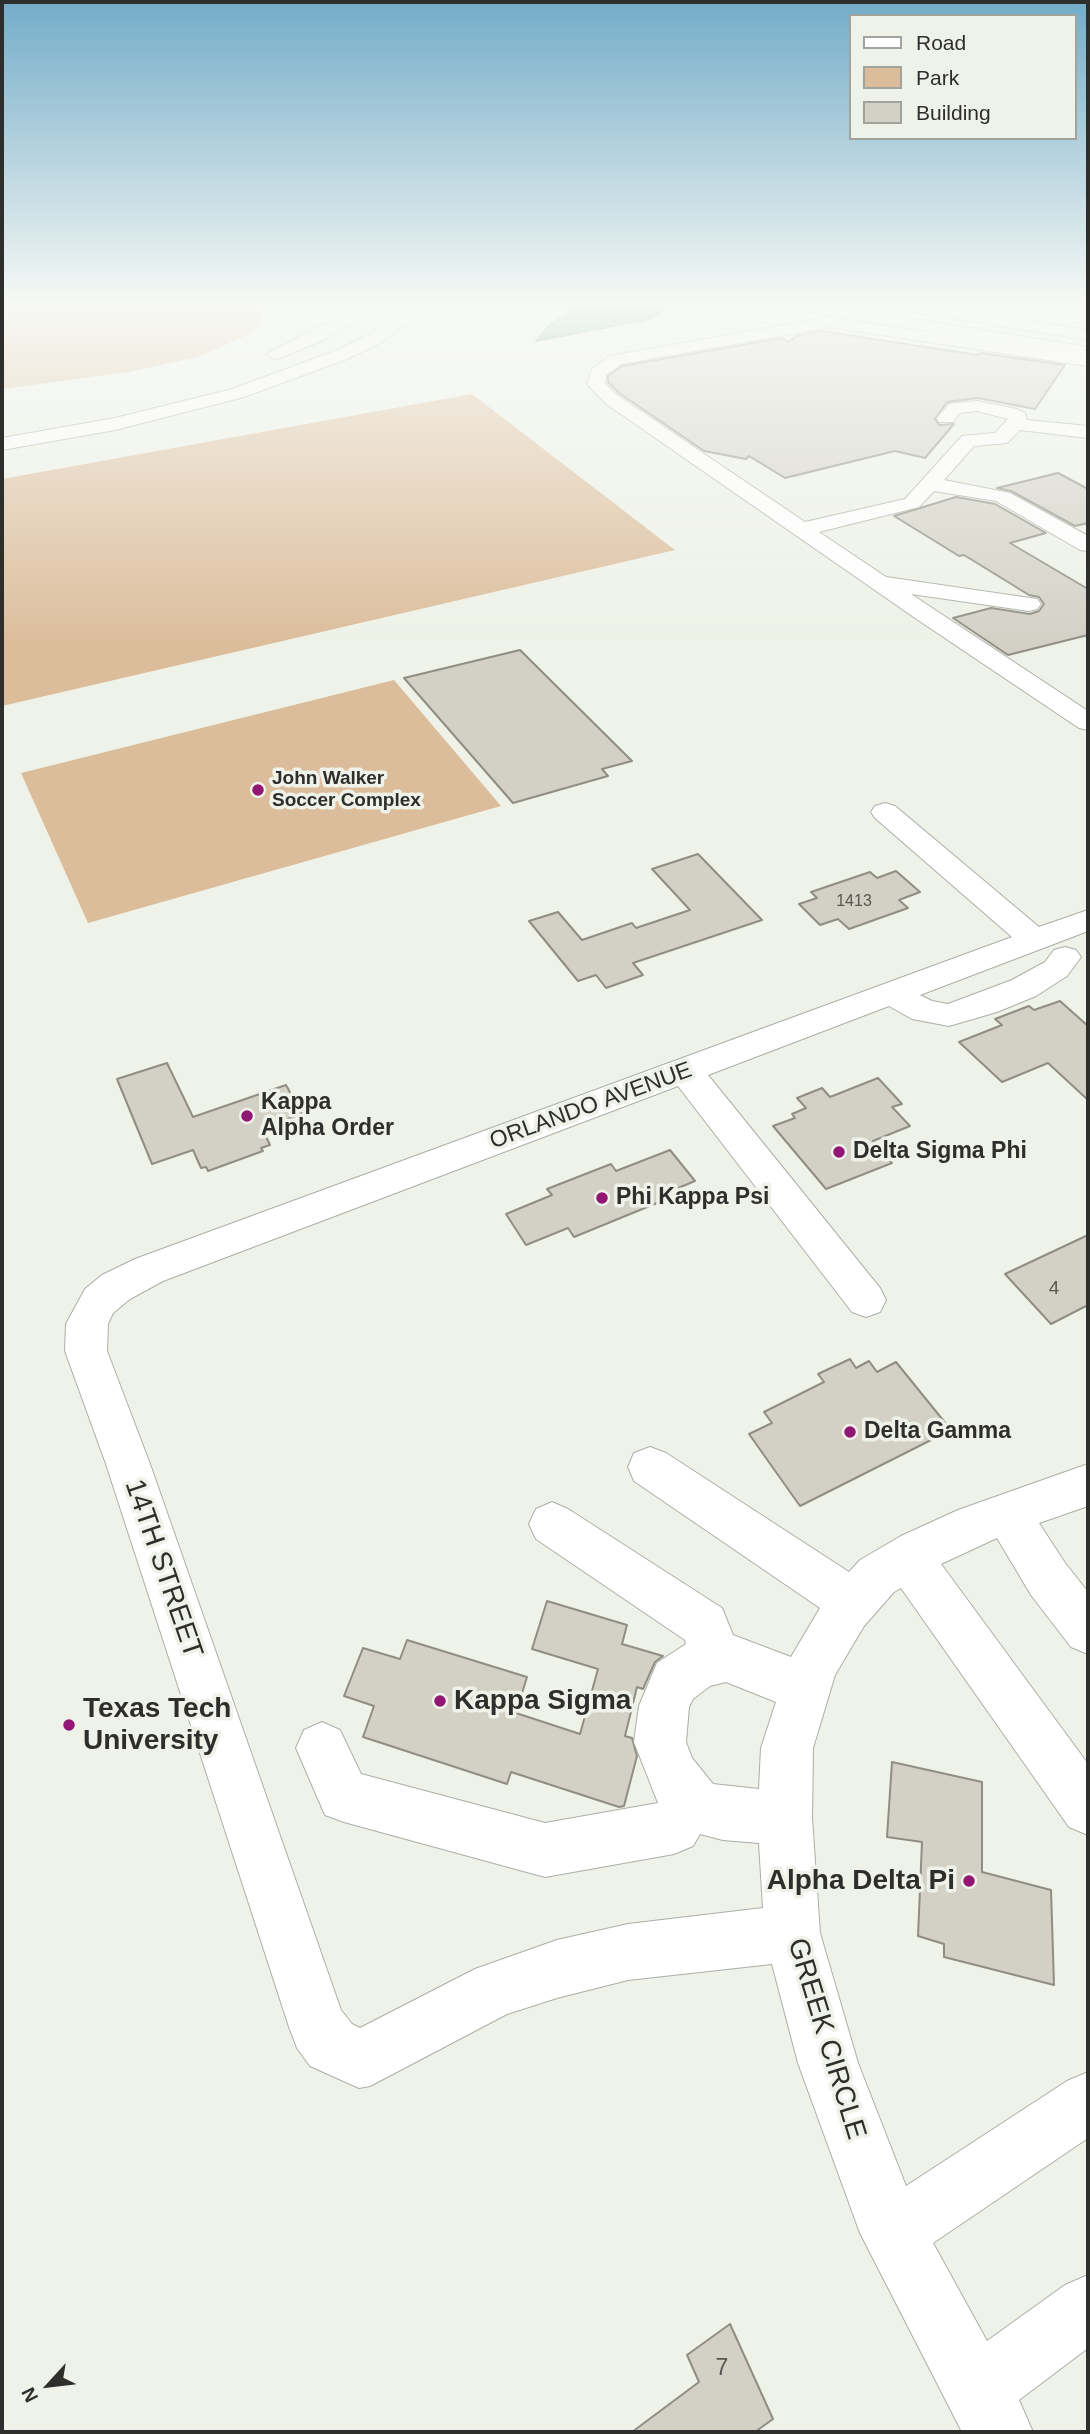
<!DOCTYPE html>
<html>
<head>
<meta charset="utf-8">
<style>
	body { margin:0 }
	#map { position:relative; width:1090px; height:2434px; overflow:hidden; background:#eef2e8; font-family:Helvetica,sans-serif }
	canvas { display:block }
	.frame { position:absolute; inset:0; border:4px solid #2e2f2c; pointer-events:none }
	.legend { position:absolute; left:849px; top:14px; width:228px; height:126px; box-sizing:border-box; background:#eef2e8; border:2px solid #a1a49d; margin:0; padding:9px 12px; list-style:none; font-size:21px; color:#2e2f2c }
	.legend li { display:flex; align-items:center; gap:14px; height:35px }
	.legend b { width:35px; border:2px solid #a1a49d }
	.north { position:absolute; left:14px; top:2350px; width:70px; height:70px; -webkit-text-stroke:5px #eef2e8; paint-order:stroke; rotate:243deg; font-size:19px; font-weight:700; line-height:28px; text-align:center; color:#2e2f2c }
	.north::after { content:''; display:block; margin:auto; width:24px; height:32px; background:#2e2f2c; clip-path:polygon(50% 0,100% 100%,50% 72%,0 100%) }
</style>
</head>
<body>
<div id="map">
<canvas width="1090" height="2434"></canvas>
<div class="frame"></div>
<ul class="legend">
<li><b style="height:9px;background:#fff"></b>Road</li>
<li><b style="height:19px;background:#dcbd9b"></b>Park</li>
<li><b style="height:19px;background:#d3d1c6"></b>Building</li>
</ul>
<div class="north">N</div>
</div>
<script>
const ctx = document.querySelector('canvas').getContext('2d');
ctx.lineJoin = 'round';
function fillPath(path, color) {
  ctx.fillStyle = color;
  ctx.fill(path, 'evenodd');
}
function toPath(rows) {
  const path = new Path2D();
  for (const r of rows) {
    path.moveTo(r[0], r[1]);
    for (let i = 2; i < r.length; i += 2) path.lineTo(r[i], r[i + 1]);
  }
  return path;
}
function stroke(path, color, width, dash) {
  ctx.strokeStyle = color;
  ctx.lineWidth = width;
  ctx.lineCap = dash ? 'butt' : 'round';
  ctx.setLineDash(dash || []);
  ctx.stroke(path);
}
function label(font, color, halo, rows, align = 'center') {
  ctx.font = font + ' Helvetica,sans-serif';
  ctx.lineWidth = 7;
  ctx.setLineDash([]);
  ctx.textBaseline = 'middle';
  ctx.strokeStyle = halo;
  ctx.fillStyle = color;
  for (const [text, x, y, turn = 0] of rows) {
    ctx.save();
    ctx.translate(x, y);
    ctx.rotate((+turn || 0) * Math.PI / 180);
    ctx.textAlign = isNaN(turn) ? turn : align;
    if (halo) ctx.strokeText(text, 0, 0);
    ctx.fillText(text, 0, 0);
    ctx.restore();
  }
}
const green = toPath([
	[2,304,261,304,263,317,257,327,245,336,198,357,128,372,2,389],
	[472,394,675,550,2,706,2,479],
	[394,680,501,806,88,923,21,773]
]);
const water = toPath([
	[582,304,649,304,666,309,653,318,634,322,536,341,550,325,582,304]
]);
const building = toPath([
	[821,331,978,355,981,353,1065,365,1035,409,978,398,947,402,935,419,939,425,954,424,925,458,895,451,785,478,749,456,746,459,704,451,619,393,608,382,608,376,622,366,782,338,789,342,796,336,821,331],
	[1058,473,1088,489,1088,523,1075,526,1011,491,997,488,1058,473],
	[956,497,995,504,1046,533,1010,543,1088,589,1088,635,1008,655,953,618,991,608,1030,614,1039,611,1044,604,1039,597,1029,595,964,555,959,556,894,516,956,497],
	[520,650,632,761,602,769,608,776,513,803,404,678,520,650],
	[698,854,762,920,633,963,643,975,606,988,596,975,578,981,529,921,558,912,582,940,632,923,636,928,690,910,652,869,698,854],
	[896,871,920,892,899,900,908,908,849,929,838,919,820,925,799,904,817,898,811,892,870,872,877,878,896,871],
	[1060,1001,1088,1026,1088,1100,1048,1063,1002,1082,959,1042,1002,1025,995,1019,1029,1006,1034,1010,1060,1001],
	[167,1063,193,1117,286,1085,302,1114,262,1128,270,1145,261,1148,263,1151,208,1171,206,1167,201,1168,193,1150,152,1164,117,1079,167,1063],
	[878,1078,902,1104,892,1107,910,1126,873,1141,892,1163,826,1189,773,1126,795,1118,792,1114,806,1108,797,1098,822,1088,830,1097,878,1078],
	[670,1150,695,1181,659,1196,662,1201,574,1237,568,1228,526,1245,506,1214,552,1195,547,1189,611,1164,616,1171,670,1150],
	[1088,1235,1088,1305,1051,1324,1005,1274,1088,1235],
	[850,1359,856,1368,869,1361,877,1372,896,1362,951,1430,800,1506,749,1434,772,1423,764,1412,824,1382,818,1374,850,1359],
	[547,1601,627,1625,622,1644,663,1656,655,1662,643,1689,637,1687,625,1736,632,1738,637,1756,624,1806,619,1807,511,1772,507,1784,363,1737,374,1706,344,1696,363,1648,400,1659,407,1640,527,1677,516,1713,580,1734,598,1669,532,1649,547,1601],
	[892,1762,982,1782,982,1872,1051,1890,1054,1985,944,1957,944,1944,918,1936,922,1842,887,1837,892,1762],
	[730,2324,773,2419,755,2432,632,2432,699,2382,687,2355,730,2324]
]);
const minor = toPath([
	[829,317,1088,356,1088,366,829,327,621,364,606,375,605,383,617,395,805,522,905,499,962,436,995,433,1008,419,977,411,960,413,953,422,939,422,937,418,949,404,977,401,1017,409,1025,413,1027,420,1088,426,1088,438,1020,430,1007,443,974,446,944,480,1010,493,1088,536,1088,551,1080,550,996,501,934,491,919,507,819,532,886,577,1037,599,1041,604,1037,609,1029,611,911,594,1088,711,1088,730,1079,728,918,620,605,403,587,384,592,369,610,356,829,317],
	[885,803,895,806,1039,927,1088,910,1088,931,920,995,932,1001,948,1004,1012,980,1045,962,1054,950,1065,947,1076,950,1081,957,1067,976,1036,996,997,1012,949,1026,912,1019,889,1006,708,1075,880,1288,886,1300,880,1312,866,1317,852,1312,678,1086,163,1281,130,1299,113,1313,108,1324,107,1351,150,1464,341,2010,352,2024,360,2028,475,1969,557,1940,628,1924,763,1908,759,1843,723,1840,700,1834,693,1846,674,1854,545,1877,344,1822,325,1815,296,1748,304,1730,322,1722,340,1730,361,1774,545,1823,658,1803,634,1742,639,1706,657,1663,686,1644,685,1640,536,1539,529,1524,536,1509,552,1502,568,1509,722,1608,733,1635,791,1657,820,1608,634,1481,628,1467,634,1453,650,1447,666,1453,849,1572,860,1560,901,1536,958,1510,1088,1464,1088,1506,1039,1523,1065,1563,1088,1592,1088,1654,1071,1647,1031,1595,997,1538,941,1564,1088,1764,1088,1835,1069,1827,901,1588,894,1592,864,1626,835,1675,813,1748,812,1818,820,1933,858,2063,906,2186,1067,2081,1088,2072,1088,2138,933,2243,987,2341,1065,2285,1088,2275,1088,2348,1019,2400,1033,2432,962,2432,860,2233,798,2063,772,1964,628,1980,557,1998,507,2014,370,2086,359,2088,310,2066,297,2048,289,2027,106,1464,65,1351,66,1324,85,1289,102,1275,135,1259,1012,937,875,818,871,812,875,806,885,803],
	[726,1682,776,1702,761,1748,759,1789,713,1784,692,1758,686,1742,689,1707,693,1699,710,1686,726,1682]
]);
const major = toPath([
	[363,304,383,304,324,340,280,358,274,359,266,354,363,304],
	[415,304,434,304,380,343,347,359,244,397,115,430,2,450,2,438,115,418,232,389,335,351,368,335,415,304],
	[781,304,820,304,1088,347,1088,357,789,309,781,304]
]);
const highway = toPath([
	[888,304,927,304,1088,330,1088,340,896,309,888,304],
	[1064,304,1088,304,1088,311,1066,307,1064,304]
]);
const markers = [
	[258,790,7,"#921673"],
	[247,1116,7,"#921673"],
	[839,1152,7,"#921673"],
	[602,1198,7,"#921673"],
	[850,1432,7,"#921673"],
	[440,1701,7,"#921673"],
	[69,1725,7,"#921673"],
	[969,1881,7,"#921673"]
];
const farNumbernames = [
	["1413",854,902]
];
const farPoinames = [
	["John Walker",272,779],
	["Soccer Complex",272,801]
];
const numberNames = [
	["4",1054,1289]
];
const poiNames = [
	["Kappa",261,1103],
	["Alpha Order",261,1129],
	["Delta Sigma Phi",853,1152],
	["Phi Kappa Psi",616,1198],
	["Delta Gamma",864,1432]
];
const streetNames = [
	["ORLANDO AVENUE",591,1106,-20]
];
const nearNumbernames = [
	["7",722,2369]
];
const nearStreetnames = [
	["14TH STREET",163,1569,71],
	["GREEK CIRCLE",826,2039,73]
];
const nearPoinames = [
	["Kappa Sigma",454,1701],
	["Texas Tech",83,1709],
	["University",83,1741],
	["Alpha Delta Pi",955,1881,"right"]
];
fillPath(green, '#dcbd9b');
fillPath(water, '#65a098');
stroke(water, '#547e78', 2);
fillPath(building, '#d3d1c6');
stroke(building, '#908e84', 2);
stroke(minor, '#abafa5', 2);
stroke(major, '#abafa5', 2);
stroke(highway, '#abafa5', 2);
fillPath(minor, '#fff');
fillPath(major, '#fff');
fillPath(highway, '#fff');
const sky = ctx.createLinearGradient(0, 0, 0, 645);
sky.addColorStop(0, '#73acc8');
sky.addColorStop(0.47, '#f7f9f5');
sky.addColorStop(1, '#f7f9f500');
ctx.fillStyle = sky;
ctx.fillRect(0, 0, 1090, 645);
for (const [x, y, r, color] of markers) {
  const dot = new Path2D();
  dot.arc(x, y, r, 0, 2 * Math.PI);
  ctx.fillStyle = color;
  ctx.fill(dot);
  stroke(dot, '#eef2e8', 2.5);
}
label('16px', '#575852', null, farNumbernames);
label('bold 19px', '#2e2f2c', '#eef2e8', farPoinames, 'left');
label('19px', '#575852', null, numberNames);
label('bold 23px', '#2e2f2c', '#eef2e8', poiNames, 'left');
label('23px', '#2e2f2c', '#eef2e8', streetNames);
label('23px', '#575852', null, nearNumbernames);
label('28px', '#2e2f2c', '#eef2e8', nearStreetnames);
label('bold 28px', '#2e2f2c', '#eef2e8', nearPoinames, 'left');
</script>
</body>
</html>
